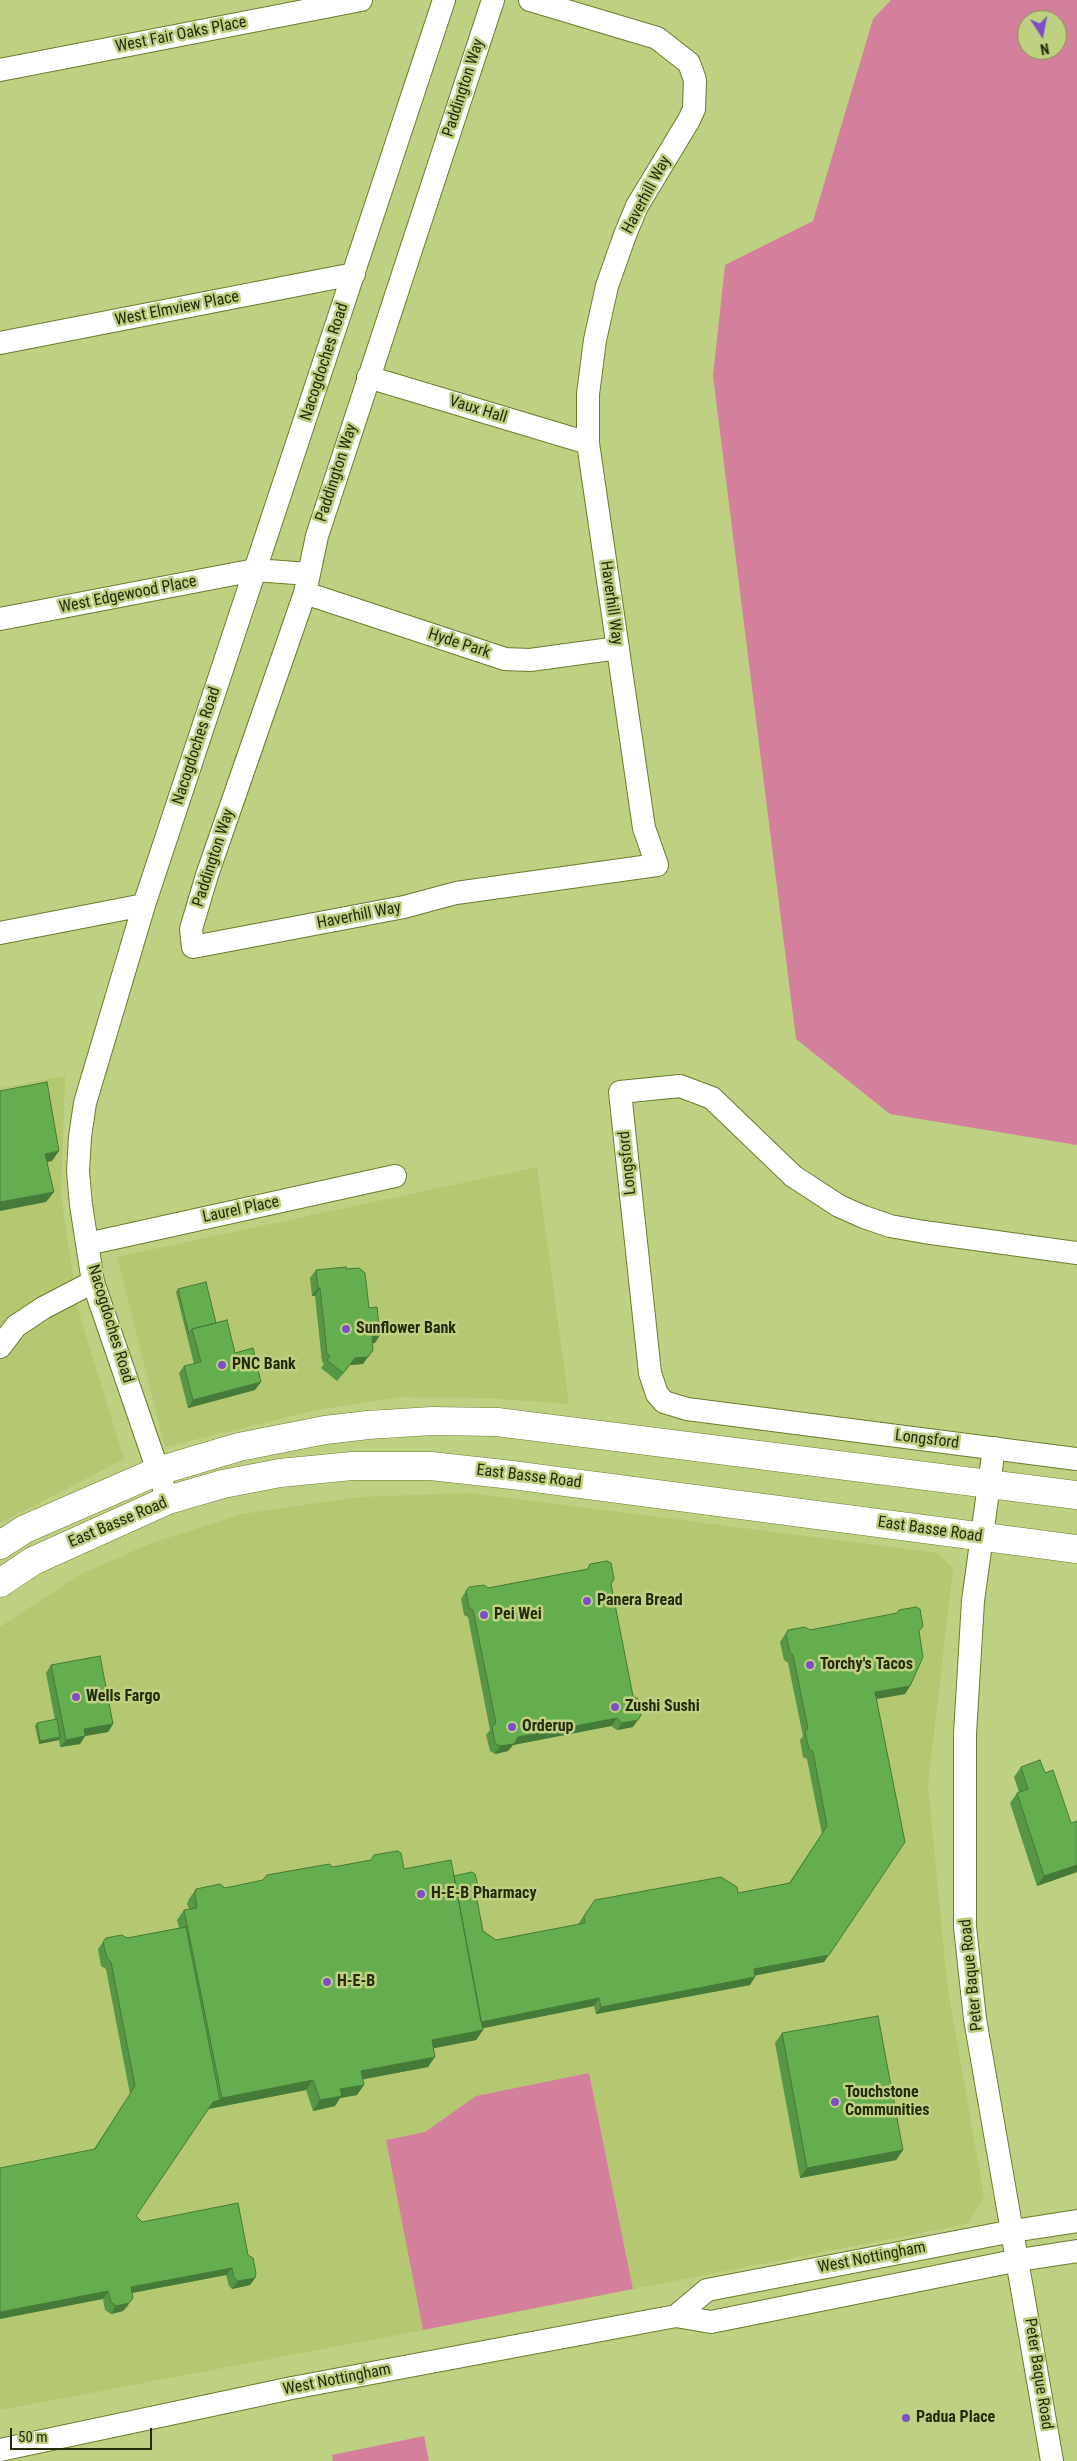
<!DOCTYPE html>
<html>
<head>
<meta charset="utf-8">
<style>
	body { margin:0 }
	#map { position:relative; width:1077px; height:2461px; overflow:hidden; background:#bed082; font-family:"Roboto Condensed",sans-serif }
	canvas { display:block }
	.north { position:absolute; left:1017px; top:10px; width:50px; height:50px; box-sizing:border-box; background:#bed082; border:1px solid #818e52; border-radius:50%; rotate:169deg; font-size:14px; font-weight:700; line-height:20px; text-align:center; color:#252b0b }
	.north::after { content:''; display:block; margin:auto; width:18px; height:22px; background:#7f4ec6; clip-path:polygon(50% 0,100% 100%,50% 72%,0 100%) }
	.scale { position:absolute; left:10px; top:2428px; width:142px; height:22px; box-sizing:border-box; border:2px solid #252b0b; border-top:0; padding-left:6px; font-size:15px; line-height:18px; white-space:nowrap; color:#252b0b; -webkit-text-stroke:4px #bed082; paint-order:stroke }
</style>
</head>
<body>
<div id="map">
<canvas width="1077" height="2461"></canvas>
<div class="north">N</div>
<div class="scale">50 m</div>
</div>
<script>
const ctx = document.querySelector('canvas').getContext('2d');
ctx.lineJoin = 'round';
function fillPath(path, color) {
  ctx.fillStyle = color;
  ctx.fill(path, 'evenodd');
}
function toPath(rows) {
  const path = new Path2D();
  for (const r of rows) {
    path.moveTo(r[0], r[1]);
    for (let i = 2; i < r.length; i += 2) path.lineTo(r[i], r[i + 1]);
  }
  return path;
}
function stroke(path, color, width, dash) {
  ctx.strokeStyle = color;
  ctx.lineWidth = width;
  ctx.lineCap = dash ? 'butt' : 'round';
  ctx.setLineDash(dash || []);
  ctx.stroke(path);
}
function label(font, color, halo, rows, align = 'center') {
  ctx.font = font + ' "Roboto Condensed",sans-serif';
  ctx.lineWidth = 5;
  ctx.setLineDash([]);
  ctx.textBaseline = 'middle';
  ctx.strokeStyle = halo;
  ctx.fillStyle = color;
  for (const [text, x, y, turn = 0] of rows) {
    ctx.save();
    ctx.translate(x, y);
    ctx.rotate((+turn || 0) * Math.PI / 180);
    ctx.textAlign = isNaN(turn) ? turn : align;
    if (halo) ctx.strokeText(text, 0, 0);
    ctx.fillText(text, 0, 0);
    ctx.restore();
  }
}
const built = toPath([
	[65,1076,61,1195,78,1309,124,1459,0,1523,0,1088],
	[537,1167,569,1404,486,1398,401,1397,316,1410,165,1447,117,1257],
	[470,1493,938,1553,953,1568,928,1785,947,1984,984,2197,967,2224,633,2289,589,2073,476,2096,425,2132,386,2140,423,2330,0,2410,0,1627,79,1575,152,1543,242,1514,360,1497]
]);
const green = toPath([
	[891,0,1077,0,1077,1145,890,1114,796,1039,713,376,725,265,813,221,873,19],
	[1027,20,1057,20,1057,50,1027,50],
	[589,2073,633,2289,423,2330,386,2140,425,2132,476,2096],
	[424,2436,429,2461,333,2461,332,2455]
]);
const minor = toPath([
	[493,0,317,536,305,593,207,875,191,929,193,947,404,907,456,893,657,865,644,828,588,443,588,394,595,340,607,286,625,235,637,206,689,120,694,109,695,80,689,63,657,38,530,0],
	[0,70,361,0],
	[0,343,354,274],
	[368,377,588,443],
	[305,593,505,659,530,660,618,648],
	[0,619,255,570,309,574],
	[0,933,144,905],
	[87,1244,395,1176],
	[1077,1253,924,1232,890,1226,864,1217,839,1206,793,1176,712,1098,680,1086,620,1092,650,1373,657,1394,664,1402,687,1409,1077,1459],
	[0,1347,16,1326,43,1308,93,1282],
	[994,1448,973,1601,965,1734,965,1927,975,2019,1052,2461],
	[168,1500,93,1282,81,1205,78,1171,80,1137,85,1103,144,905,444,0],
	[676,2316,707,2290,1013,2231,1077,2221],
	[0,2450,292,2388,676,2316,711,2322,1019,2260,1077,2251]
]);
const secondary = toPath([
	[0,1545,25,1529,158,1471,239,1447,325,1430,368,1425,432,1421,497,1422,1077,1495],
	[0,1583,33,1561,168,1500,223,1484,280,1473,352,1466,431,1466,512,1475,1077,1549]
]);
const wall = toPath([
	[346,1269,369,1308,375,1343,373,1343,363,1364,350,1365,337,1381,321,1368,324,1364,322,1362,315,1296,312,1296,310,1278,316,1270],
	[178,1289,216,1323,235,1353,255,1390,188,1408,179,1373,184,1366,194,1364,176,1292],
	[590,1564,611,1584,633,1727,617,1730,611,1726,513,1745,508,1751,495,1754,490,1751,486,1735,490,1730,468,1617,464,1615,461,1599,466,1591,488,1588,587,1569],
	[899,1610,919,1632,910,1686,905,1694,877,1699,824,1962,755,1975,750,1985,596,2014,594,2006,482,2028,483,2030,476,2040,433,2048,428,2067,363,2079,357,2095,340,2098,335,2106,313,2111,306,2090,208,2109,136,2216,142,2222,248,2255,255,2278,250,2285,232,2289,229,2286,226,2275,132,2293,128,2306,123,2311,111,2314,105,2310,103,2299,94,2149,130,2094,106,1969,101,1966,98,1949,106,1938,127,1938,179,1928,177,1920,184,1910,189,1909,187,1904,189,1899,196,1889,225,1888,371,1860,374,1855,404,1869,454,1876,476,1895,483,1931,496,1940,579,1925,578,1924,595,1900,738,1893,789,1883,822,1834,807,1759,803,1757,800,1740,803,1736,788,1663,784,1660,780,1642,788,1630,810,1630,896,1614],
	[51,1665,113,1724,108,1732,85,1736,80,1744,60,1747,59,1740,39,1744,35,1726,37,1723,55,1720,46,1673],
	[1021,1767,1045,1773,1071,1823,1077,1821,1077,1872,1037,1886,1010,1803,1017,1793,1019,1792,1014,1777],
	[782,2033,903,2150,896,2160,800,2178,775,2043]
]);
const shadedWall = toPath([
	[59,1151,52,1161,38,1164,45,1154],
	[54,1192,46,1202,0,1211,0,1202],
	[318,1288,320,1288,315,1296,312,1296],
	[380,1335,375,1343,366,1344,372,1336],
	[373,1350,363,1364,350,1365,337,1381,355,1358],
	[261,1382,255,1390,188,1408,193,1400],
	[910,1686,905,1694,870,1700,875,1692],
	[617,1718,611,1726,513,1745,508,1751,495,1754,500,1746,518,1737],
	[638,1720,633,1727,617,1730,622,1723],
	[113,1724,108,1732,79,1737,84,1729],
	[85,1736,80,1744,60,1747,66,1740],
	[60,1737,59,1740,39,1744,40,1741],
	[1077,1865,1077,1872,1037,1886,1044,1876],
	[829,1955,824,1962,748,1977,754,1969],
	[755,1977,750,1985,596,2014,601,2007],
	[599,1998,594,2006,474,2030,479,2022],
	[483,2030,476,2040,425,2050,432,2040],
	[435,2057,428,2067,354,2081,361,2071],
	[313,2080,306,2090,208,2109,213,2102,220,2100,222,2098],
	[364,2085,357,2095,340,2098,335,2106,313,2111,320,2100,340,2089],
	[903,2150,896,2160,800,2178,807,2168],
	[232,2268,226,2275,126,2294,131,2287],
	[255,2278,250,2285,232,2289,238,2281],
	[108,2291,103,2299,0,2319,0,2312],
	[133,2298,123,2311,111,2314,116,2306]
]);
const building = toPath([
	[47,1082,59,1151,45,1154,54,1192,0,1202,0,1091,47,1082],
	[346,1267,346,1269,359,1268,365,1273,369,1308,377,1307,380,1335,372,1336,373,1350,368,1357,355,1358,343,1373,327,1360,330,1356,327,1354,320,1288,318,1288,316,1270,346,1267],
	[206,1282,216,1323,192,1329,189,1334,178,1289,206,1282],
	[227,1320,235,1353,253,1348,261,1382,193,1400,184,1366,201,1362,192,1329,227,1320],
	[607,1561,611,1563,614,1579,611,1584,633,1696,638,1699,641,1715,638,1720,622,1723,617,1718,518,1737,514,1744,500,1746,495,1743,492,1727,496,1723,473,1610,469,1608,466,1591,469,1587,484,1585,488,1588,588,1569,590,1564,607,1561],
	[916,1607,920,1609,923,1626,919,1631,923,1657,910,1686,875,1692,905,1842,829,1955,754,1969,755,1977,601,2007,599,1998,481,2022,454,1876,472,1872,475,1874,479,1890,476,1895,483,1931,496,1940,585,1923,584,1916,595,1900,721,1877,737,1887,738,1893,790,1883,827,1826,813,1752,809,1749,805,1732,808,1729,793,1655,790,1652,786,1635,788,1630,805,1627,810,1630,897,1613,899,1610,916,1607],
	[100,1656,113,1724,84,1729,85,1736,66,1740,51,1665,100,1656],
	[57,1719,60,1737,40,1741,37,1723,57,1719],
	[1040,1760,1045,1773,1053,1770,1071,1823,1077,1821,1077,1865,1044,1876,1017,1793,1028,1789,1021,1767,1040,1760],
	[397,1851,401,1853,404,1869,451,1860,483,2030,432,2040,435,2057,361,2071,364,2085,340,2089,342,2096,320,2100,313,2080,222,2098,184,1910,197,1908,195,1894,196,1889,220,1884,225,1888,263,1880,267,1875,329,1864,333,1867,371,1860,374,1855,397,1851],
	[186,1927,220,2100,213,2102,136,2216,142,2222,238,2203,248,2255,253,2258,256,2273,255,2278,238,2281,234,2278,232,2268,131,2287,133,2298,129,2303,116,2306,111,2302,108,2291,0,2312,0,2168,95,2149,135,2086,111,1962,107,1958,103,1942,106,1938,122,1935,127,1938,186,1927],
	[878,2016,903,2150,807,2168,782,2033,878,2016]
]);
const markers = [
	[346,1329,5,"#7f4ec6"],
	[222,1365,5,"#7f4ec6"],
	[587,1601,5,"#7f4ec6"],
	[484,1615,5,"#7f4ec6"],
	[810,1665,5,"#7f4ec6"],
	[76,1697,5,"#7f4ec6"],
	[615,1707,5,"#7f4ec6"],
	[512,1727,5,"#7f4ec6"],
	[421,1894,5,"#7f4ec6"],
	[327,1982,5,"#7f4ec6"],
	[835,2102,5,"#7f4ec6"],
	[906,2418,5,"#7f4ec6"]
];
const streetNames = [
	["West Fair Oaks Place",181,35,-11],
	["Paddington Way",464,88,-72],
	["Haverhill Way",647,195,-62],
	["West Elmview Place",177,309,-11],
	["Nacogdoches Road",325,362,-72],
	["Vaux Hall",478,410,17],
	["Paddington Way",337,473,-72],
	["West Edgewood Place",128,595,-11],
	["Haverhill Way",611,603,82],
	["Hyde Park",459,644,18],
	["Nacogdoches Road",197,746,-72],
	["Paddington Way",214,858,-72],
	["Haverhill Way",359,916,-11],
	["Longsford",628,1163,-96],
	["Laurel Place",241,1210,-12],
	["Nacogdoches Road",110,1324,73],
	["Longsford",927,1440,7],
	["East Basse Road",529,1477,7],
	["East Basse Road",118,1523,-23],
	["East Basse Road",930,1530,8],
	["Peter Baque Road",972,1975,-96],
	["West Nottingham",872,2258,-11],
	["Peter Baque Road",1038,2374,81],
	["West Nottingham",337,2380,-11]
];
const poiNames = [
	["Sunflower Bank",356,1329],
	["PNC Bank",232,1365],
	["Panera Bread",597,1601],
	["Pei Wei",494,1615],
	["Torchy's Tacos",820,1665],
	["Wells Fargo",86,1697],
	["Zushi Sushi",625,1707],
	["Orderup",522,1727],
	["H-E-B Pharmacy",431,1894],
	["H-E-B",337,1982],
	["Touchstone",845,2093],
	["Communities",845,2111],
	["Padua Place",916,2418]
];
fillPath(built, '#b4c771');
fillPath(green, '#d47f9b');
stroke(minor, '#6b7b2d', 24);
stroke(secondary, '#6b7b2d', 29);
stroke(minor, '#fff', 22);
stroke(secondary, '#fff', 28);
fillPath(wall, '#569645');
fillPath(shadedWall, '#467a38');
fillPath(building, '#64ae50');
stroke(building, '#467a38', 1);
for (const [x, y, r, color] of markers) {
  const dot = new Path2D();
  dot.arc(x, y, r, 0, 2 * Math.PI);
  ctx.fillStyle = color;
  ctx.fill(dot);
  stroke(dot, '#bed082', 2);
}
label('16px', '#252b0b', '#bed082', streetNames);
label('bold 16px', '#252b0b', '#bed082', poiNames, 'left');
</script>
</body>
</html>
